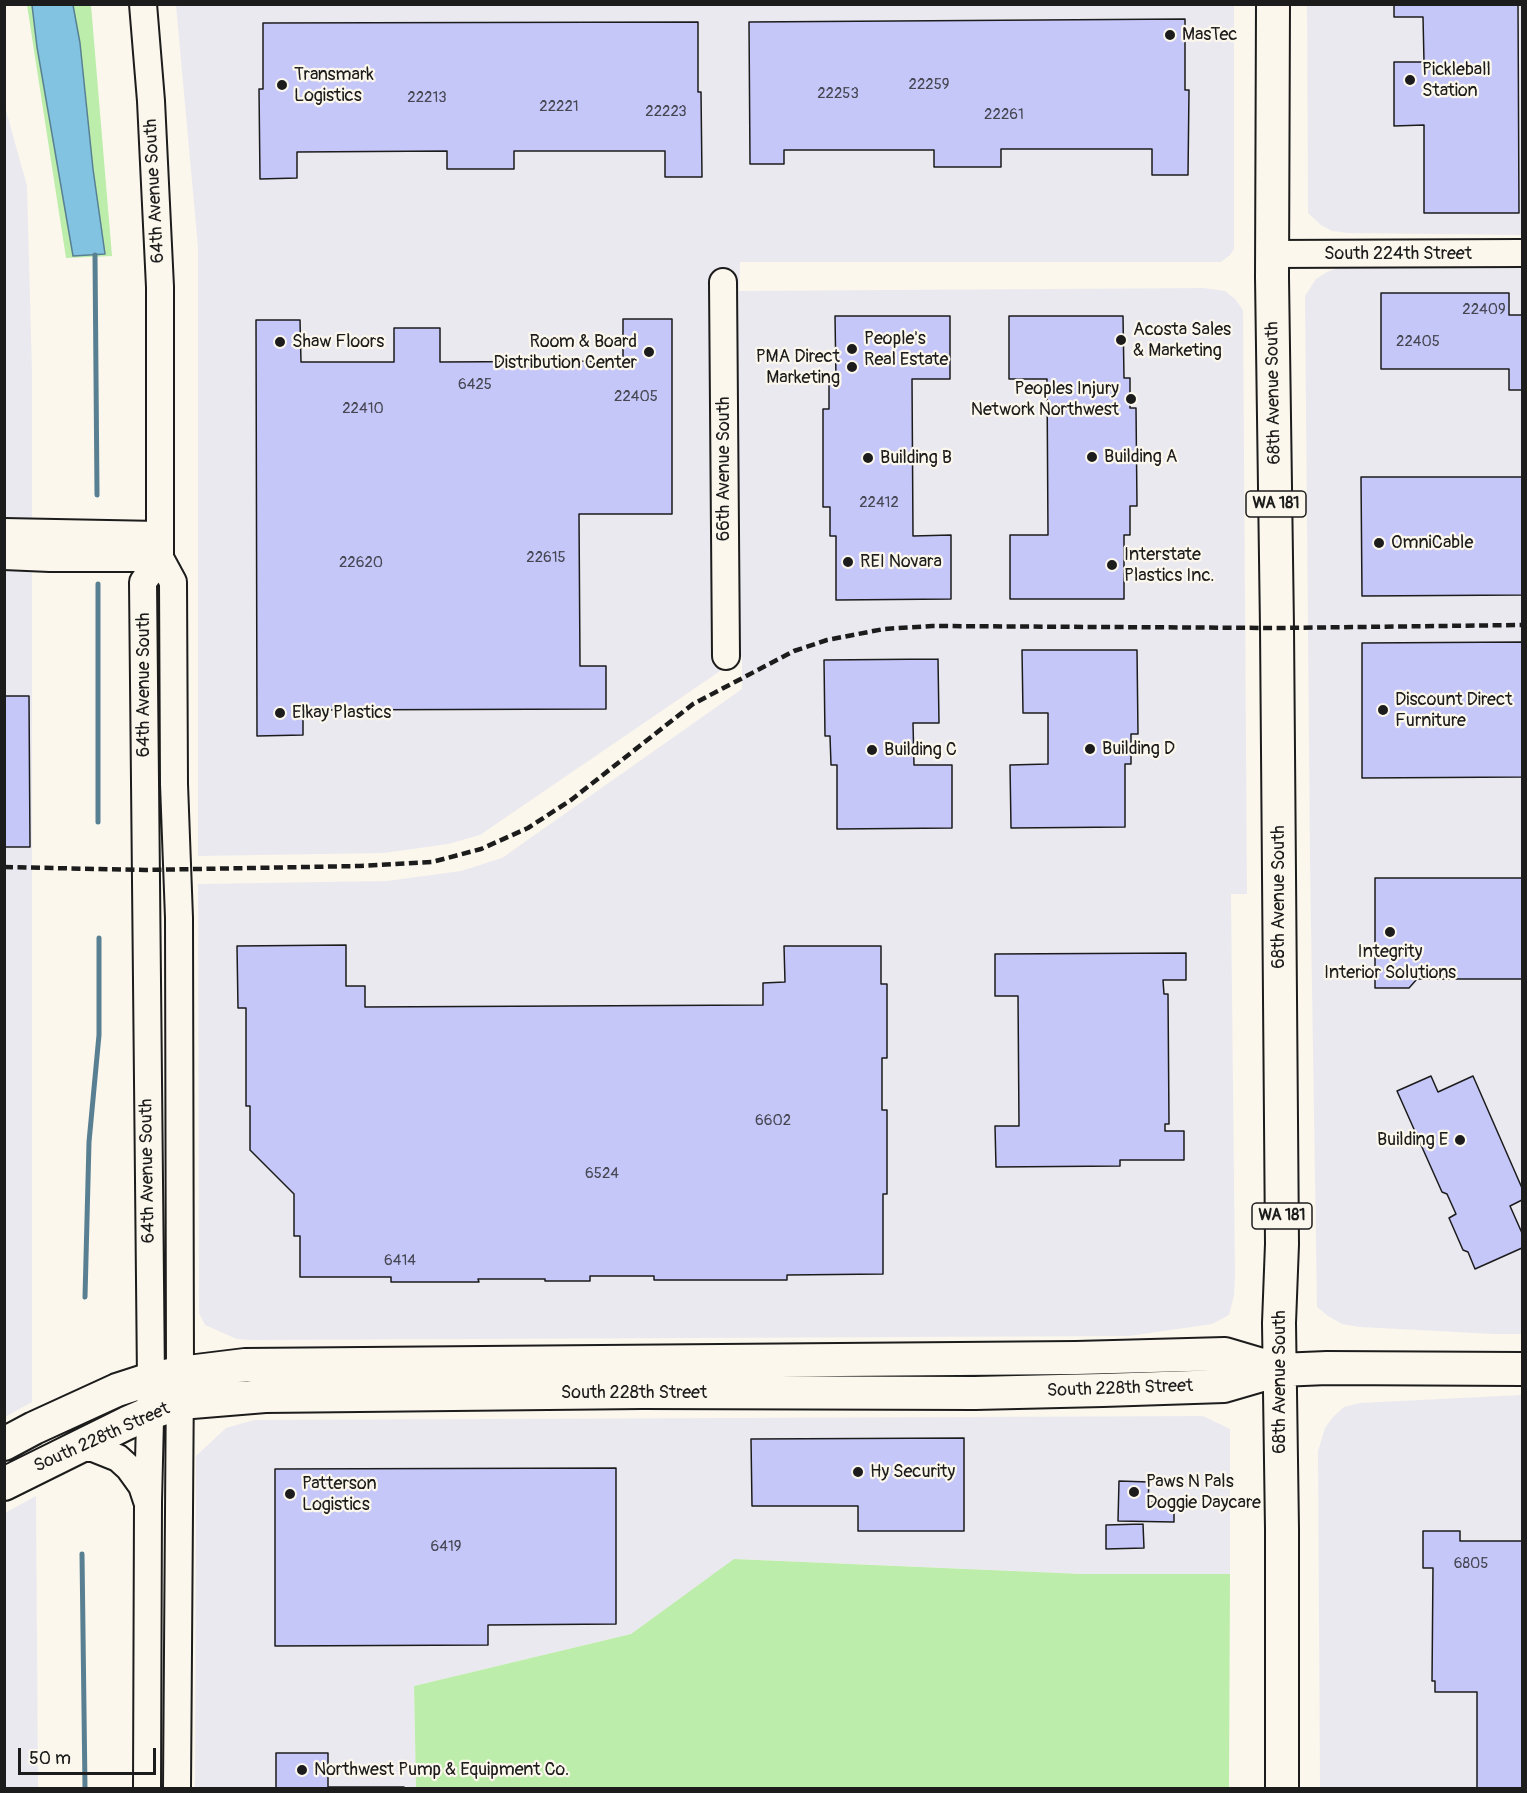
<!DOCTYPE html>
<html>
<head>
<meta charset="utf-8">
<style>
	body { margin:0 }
	#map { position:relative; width:1527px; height:1793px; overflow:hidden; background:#fbf7ec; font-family:Pangolin,sans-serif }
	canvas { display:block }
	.frame { position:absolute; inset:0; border:6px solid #1c1c1c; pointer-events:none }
	.scale { position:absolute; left:18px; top:1748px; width:138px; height:27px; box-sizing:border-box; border:3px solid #1c1c1c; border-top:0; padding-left:8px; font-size:18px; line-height:21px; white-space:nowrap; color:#1c1c1c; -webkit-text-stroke:4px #fbf7ec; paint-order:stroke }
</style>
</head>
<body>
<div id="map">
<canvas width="1527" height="1793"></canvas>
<div class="frame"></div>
<div class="scale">50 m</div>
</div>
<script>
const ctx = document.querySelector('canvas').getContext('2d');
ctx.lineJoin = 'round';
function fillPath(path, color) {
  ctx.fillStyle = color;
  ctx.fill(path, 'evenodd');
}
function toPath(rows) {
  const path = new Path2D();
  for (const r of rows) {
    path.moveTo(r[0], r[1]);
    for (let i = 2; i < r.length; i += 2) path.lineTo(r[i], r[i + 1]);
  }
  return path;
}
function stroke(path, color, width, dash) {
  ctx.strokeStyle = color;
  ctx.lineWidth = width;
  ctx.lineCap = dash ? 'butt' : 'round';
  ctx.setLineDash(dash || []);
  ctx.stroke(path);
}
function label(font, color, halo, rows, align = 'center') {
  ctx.font = font + ' Pangolin,sans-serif';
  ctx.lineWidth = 4.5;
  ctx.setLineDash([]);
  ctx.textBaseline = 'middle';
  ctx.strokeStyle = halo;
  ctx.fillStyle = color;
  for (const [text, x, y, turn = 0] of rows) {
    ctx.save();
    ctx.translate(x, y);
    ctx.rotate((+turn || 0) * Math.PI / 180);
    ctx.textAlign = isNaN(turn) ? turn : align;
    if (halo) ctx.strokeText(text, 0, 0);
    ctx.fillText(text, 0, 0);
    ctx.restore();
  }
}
const built = toPath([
	[176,5,1234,5,1234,249,1230,255,1221,262,740,262,739,291,1204,288,1225,291,1235,299,1243,310,1247,894,1231,894,1235,1278,1234,1296,1229,1315,1212,1324,1129,1336,252,1340,237,1339,205,1325,199,1313,198,884,387,881,461,871,502,858,742,689,742,656,480,835,448,844,384,853,198,856,198,247],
	[1307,5,1522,5,1522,235,1348,233,1332,231,1321,225,1308,213],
	[4,103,27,186,32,372,32,1402,5,1417],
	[1358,260,1522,261,1522,1334,1494,1334,1360,1327,1342,1324,1328,1316,1317,1307,1310,860,1305,296,1316,279,1327,272],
	[1522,1395,1522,1788,1320,1788,1318,1451,1325,1428,1333,1417,1344,1407,1360,1403],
	[1203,1416,1230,1429,1230,1574,1082,1574,735,1559,631,1634,414,1686,416,1788,195,1788,196,1456,226,1428,254,1420],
	[36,1496,38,1788,5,1788,5,1513]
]);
const green = toPath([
	[27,5,91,5,112,256,66,258],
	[734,1559,1082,1574,1230,1574,1229,1788,416,1788,414,1686,631,1634]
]);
const water = toPath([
	[32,5,73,5,80,43,93,169,105,254,73,256,37,47,32,5]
]);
const stream = toPath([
	[95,255,97,495],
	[98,584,98,822],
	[85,1297,89,1142,99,1035,99,938],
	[82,1554,85,1788]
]);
const building = toPath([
	[1394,4,1518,4,1519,213,1424,213,1424,125,1394,126,1394,62,1424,62,1423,17,1394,17,1394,4],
	[1185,19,1185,90,1189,90,1188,175,1152,175,1152,149,1001,149,1001,167,934,167,934,150,784,150,784,164,750,164,749,22,1185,19],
	[698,22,698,92,701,92,702,177,665,177,665,151,514,151,514,169,447,169,447,151,297,152,297,178,260,179,259,89,263,89,263,23,698,22],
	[1381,293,1509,293,1509,315,1522,315,1522,390,1509,390,1509,369,1381,369,1381,293],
	[835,316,950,316,950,379,912,379,913,536,951,535,951,599,836,600,836,536,830,536,830,507,823,507,823,409,829,409,829,380,836,380,835,316],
	[1009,316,1123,316,1124,378,1130,378,1130,408,1136,408,1137,506,1130,506,1130,535,1124,535,1124,599,1010,599,1010,535,1048,535,1047,379,1009,379,1009,316],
	[623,319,672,319,672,514,579,514,580,666,606,666,606,709,303,710,303,735,257,736,256,320,300,320,301,362,394,362,394,328,440,328,440,362,623,361,623,319],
	[1361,477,1522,477,1522,595,1362,596,1361,477],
	[1522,642,1522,777,1362,778,1362,643,1522,642],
	[1022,650,1137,650,1138,734,1131,734,1131,764,1125,764,1125,827,1011,828,1010,765,1048,764,1048,713,1023,713,1022,650],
	[938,659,939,723,913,723,914,765,952,765,952,828,837,829,837,765,831,765,830,736,825,736,824,660,938,659],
	[4,696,29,696,30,847,4,847,4,696],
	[1375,878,1522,878,1522,979,1417,979,1409,988,1375,988,1375,878],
	[346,945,346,986,365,986,365,1007,763,1005,763,983,785,982,784,946,881,946,881,984,887,984,887,1058,882,1058,882,1110,887,1110,887,1194,883,1194,883,1274,787,1275,787,1280,654,1280,654,1276,590,1276,590,1281,545,1281,545,1279,478,1279,479,1282,391,1282,391,1277,300,1277,300,1236,294,1236,294,1194,250,1150,250,1106,246,1106,246,1008,238,1008,237,946,346,945],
	[1186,953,1186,980,1163,980,1164,994,1168,994,1169,1124,1165,1124,1165,1131,1184,1131,1184,1160,1120,1160,1120,1166,996,1167,995,1126,1019,1126,1018,996,995,996,995,954,1186,953],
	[1431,1076,1438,1092,1473,1076,1522,1188,1522,1200,1510,1206,1522,1233,1522,1248,1475,1269,1468,1252,1463,1250,1449,1218,1456,1214,1447,1194,1442,1192,1397,1091,1431,1076],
	[964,1438,964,1531,858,1531,858,1506,752,1506,751,1439,964,1438],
	[616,1468,616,1624,488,1625,488,1645,275,1646,275,1469,616,1468],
	[1119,1481,1149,1482,1148,1502,1174,1502,1174,1522,1118,1521,1119,1481],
	[1143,1524,1144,1548,1106,1549,1106,1525,1143,1524],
	[1423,1531,1460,1531,1460,1541,1522,1541,1522,1788,1477,1788,1477,1692,1435,1692,1435,1681,1432,1681,1433,1568,1423,1568,1423,1531],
	[276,1753,328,1753,328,1787,404,1787,404,1788,276,1788,276,1753]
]);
const minor = toPath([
	[143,4,151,101,160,287,160,558,173,582,174,784,179,918,180,1373,177,1788],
	[1273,254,1522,253],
	[723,282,726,656],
	[4,532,159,535],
	[4,556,50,558,160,558],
	[77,1448,93,1448,118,1458,129,1468,142,1486,147,1501],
	[147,1788,148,1502,151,1379,143,582,160,558]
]);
const major = toPath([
	[1273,4,1272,277,1277,628,1282,1244,1279,1323,1282,1529,1282,1788],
	[4,1444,34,1428,117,1390,151,1379,180,1373,245,1365,1076,1358,1225,1354,1279,1370],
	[4,1484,127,1423,150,1413,180,1403,265,1396,642,1392,975,1393,1103,1390,1224,1386,1279,1370,1327,1368,1522,1369]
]);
const rail = toPath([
	[4,867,145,870,360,866,432,862,481,849,528,828,571,800,693,704,794,651,827,640,884,629,932,626,1277,628,1522,625]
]);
const markers = [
	[1170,35,6,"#1c1c1c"],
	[1410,80,6,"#1c1c1c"],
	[282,85,6,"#1c1c1c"],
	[1121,340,6,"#1c1c1c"],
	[280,342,6,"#1c1c1c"],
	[852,349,6,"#1c1c1c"],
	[649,352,6,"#1c1c1c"],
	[852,367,6,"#1c1c1c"],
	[1131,399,6,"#1c1c1c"],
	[1092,457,6,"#1c1c1c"],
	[868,458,6,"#1c1c1c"],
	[1379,543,6,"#1c1c1c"],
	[848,562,6,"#1c1c1c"],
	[1112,565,6,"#1c1c1c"],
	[1383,710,6,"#1c1c1c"],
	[280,713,6,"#1c1c1c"],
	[1090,749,6,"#1c1c1c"],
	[872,750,6,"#1c1c1c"],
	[1390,932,6,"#1c1c1c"],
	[1460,1140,6,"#1c1c1c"],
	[858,1472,6,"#1c1c1c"],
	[1134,1492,6,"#1c1c1c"],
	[290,1494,6,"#1c1c1c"],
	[302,1770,6,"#1c1c1c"]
];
const numberNames = [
	["22259",929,85],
	["22253",838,94],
	["22213",427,98],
	["22221",559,107],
	["22223",666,112],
	["22261",1004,115],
	["22409",1484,310],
	["22405",1418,342],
	["6425",475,385],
	["22405",636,397],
	["22410",363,409],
	["22412",879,503],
	["22615",546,558],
	["22620",361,563],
	["6602",773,1121],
	["6524",602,1174],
	["6414",400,1261],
	["6419",446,1547],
	["6805",1471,1564]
];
const shields = [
	[1276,504,60],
	[1282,1216,60]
];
const shieldNames = [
	["WA 181",1276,504],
	["WA 181",1282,1216]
];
const poiNames = [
	["MasTec",1182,35],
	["Pickleball",1422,70],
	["Station",1422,91],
	["Transmark",294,75],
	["Logistics",294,96],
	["Acosta Sales",1133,330],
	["& Marketing",1133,351],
	["People's",864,339],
	["Real Estate",864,360],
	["Shaw Floors",292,342],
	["Room & Board",637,342,"right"],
	["Distribution Center",637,363,"right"],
	["PMA Direct",840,357,"right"],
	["Marketing",840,378,"right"],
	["Peoples Injury",1119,389,"right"],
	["Network Northwest",1119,410,"right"],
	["Building A",1104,457],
	["Building B",880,458],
	["OmniCable",1391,543],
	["Interstate",1124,555],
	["Plastics Inc.",1124,576],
	["REI Novara",860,562],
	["Discount Direct",1395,700],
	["Furniture",1395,721],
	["Elkay Plastics",292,713],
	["Building D",1102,749],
	["Building C",884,750],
	["Integrity",1390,952,"center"],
	["Interior Solutions",1390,973,"center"],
	["Building E",1448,1140,"right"],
	["Hy Security",870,1472],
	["Paws N Pals",1146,1482],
	["Doggie Daycare",1146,1503],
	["Patterson",302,1484],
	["Logistics",302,1505],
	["Northwest Pump & Equipment Co.",314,1770]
];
const streetNames = [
	["64th Avenue South",155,191,-93],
	["South 224th Street",1398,254],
	["68th Avenue South",1274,393,-91],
	["66th Avenue South",724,469,-90],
	["64th Avenue South",144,685,-90],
	["68th Avenue South",1279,897,-90],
	["64th Avenue South",148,1171,-91],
	["68th Avenue South",1280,1382,-90],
	["South 228th Street",1120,1389,-2],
	["South 228th Street",634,1393],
	["South 228th Street",102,1438,-24]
];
fillPath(built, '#ebe9f0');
fillPath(green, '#bdedab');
fillPath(water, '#81c3e1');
stroke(water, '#598092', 1.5);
stroke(stream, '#598092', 5);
fillPath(building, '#c6c7f9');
stroke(building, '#1c1c1c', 1.5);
stroke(minor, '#1c1c1c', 30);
stroke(major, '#1c1c1c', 36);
stroke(minor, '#fbf7ec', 26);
stroke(major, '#fbf7ec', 32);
stroke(rail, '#1c1c1c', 4.5, [9, 4.5]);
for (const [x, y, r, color] of markers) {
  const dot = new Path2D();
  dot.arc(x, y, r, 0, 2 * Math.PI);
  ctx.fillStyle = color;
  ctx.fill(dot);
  stroke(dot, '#fbf7ec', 2);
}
label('15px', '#464753', null, numberNames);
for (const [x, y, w] of shields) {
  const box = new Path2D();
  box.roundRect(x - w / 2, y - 13, w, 26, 4.5);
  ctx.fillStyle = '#fbf7ec';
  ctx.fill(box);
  stroke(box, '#1c1c1c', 1.5);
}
label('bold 16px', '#1c1c1c', null, shieldNames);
label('18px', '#1c1c1c', '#fbf7ec', poiNames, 'left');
label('18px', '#1c1c1c', '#fbf7ec', streetNames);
</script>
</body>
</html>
